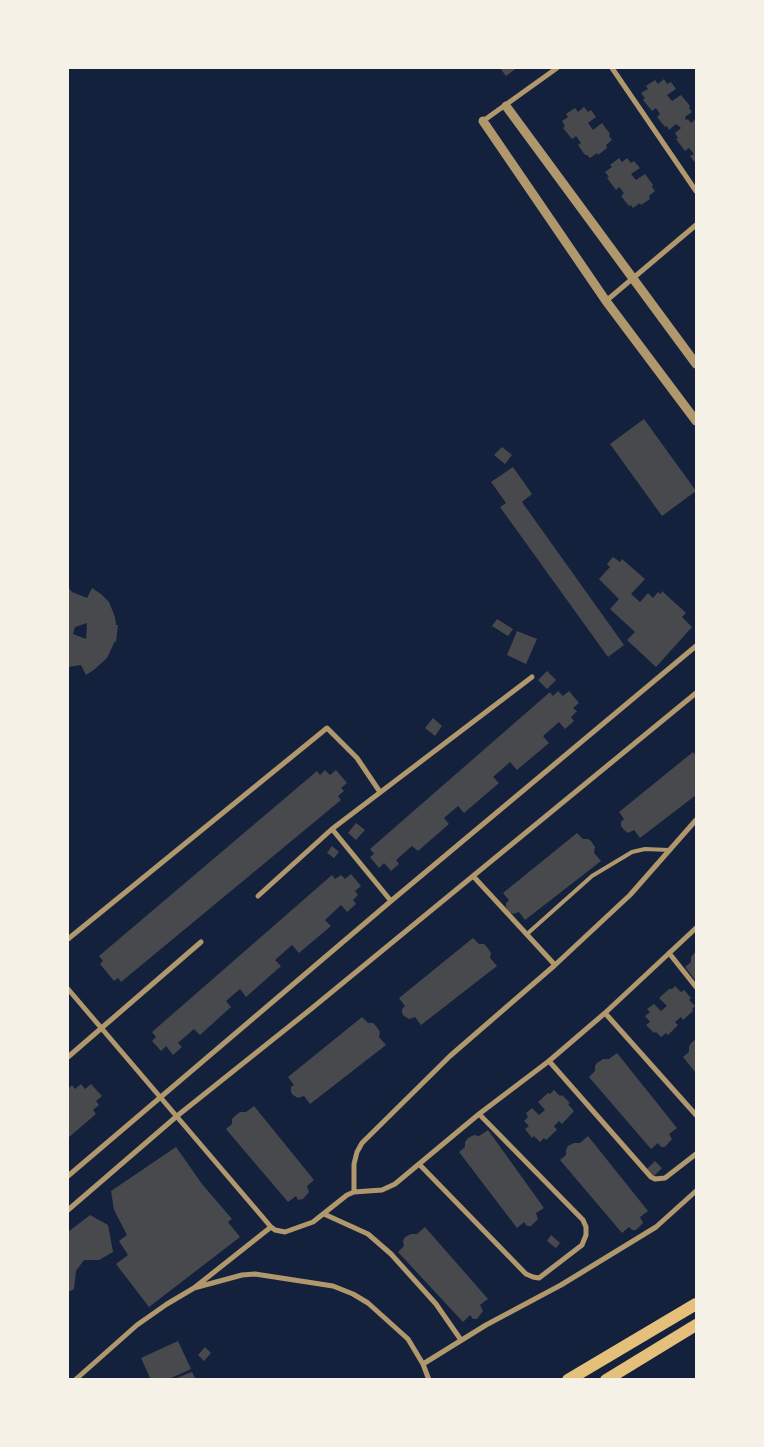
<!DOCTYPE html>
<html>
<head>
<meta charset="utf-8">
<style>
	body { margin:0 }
	#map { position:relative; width:764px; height:1447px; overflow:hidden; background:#14213d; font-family:"PT Sans",sans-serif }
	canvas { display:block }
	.frame { position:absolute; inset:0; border:69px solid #f6f1e7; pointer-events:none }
</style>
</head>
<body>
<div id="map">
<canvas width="764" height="1447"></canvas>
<div class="frame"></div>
</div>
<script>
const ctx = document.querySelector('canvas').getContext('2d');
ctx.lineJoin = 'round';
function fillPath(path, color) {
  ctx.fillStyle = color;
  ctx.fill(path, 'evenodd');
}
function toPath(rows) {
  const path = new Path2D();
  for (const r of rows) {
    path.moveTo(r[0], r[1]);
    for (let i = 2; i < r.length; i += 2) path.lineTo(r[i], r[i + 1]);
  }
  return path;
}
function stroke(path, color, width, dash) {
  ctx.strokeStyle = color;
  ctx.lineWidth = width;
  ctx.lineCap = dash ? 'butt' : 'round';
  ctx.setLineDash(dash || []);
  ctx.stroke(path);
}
const building = toPath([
	[500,68,517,68,506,76],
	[664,79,667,84,671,82,676,89,667,95,672,101,681,95,690,106,689,108,692,112,685,117,686,120,688,119,691,123,696,119,696,164,690,156,694,154,689,148,685,151,676,139,678,138,675,133,681,128,679,126,678,126,676,124,669,130,667,126,665,127,657,117,660,114,656,108,652,111,643,100,645,98,641,93,648,89,646,86,655,80,658,84],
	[584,107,588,112,591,110,596,117,588,123,593,130,602,123,610,134,609,136,612,140,606,145,607,148,598,155,597,153,590,158,587,155,585,155,578,145,581,143,576,136,572,139,563,128,565,126,562,121,568,117,566,114,575,108,578,112],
	[619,158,622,162,627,158,631,163,634,161,640,168,631,174,636,180,645,174,653,185,652,187,655,191,649,196,650,199,641,205,640,203,633,208,631,205,629,206,621,196,624,193,619,187,616,190,607,178,609,177,605,172,612,167,610,165],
	[644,419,696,491,662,516,610,444],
	[502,447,512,455,505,464,494,455],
	[513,467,532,494,522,502,624,645,608,657,500,507,506,503,491,482],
	[613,557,620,562,622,559,645,579,631,594,640,602,648,593,653,598,658,592,661,594,662,591,686,613,682,617,692,627,656,667,627,640,635,632,610,609,619,599,599,579,610,567,607,564],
	[68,587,72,592,87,598,92,588,101,594,109,602,115,617,116,625,118,625,116,642,115,641,107,658,95,669,86,675,81,665,68,667],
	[87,623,86,639,73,634,75,627],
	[497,619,513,629,508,636,492,626],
	[517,631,537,639,526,664,507,655],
	[547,671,556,680,547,689,538,680],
	[558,691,563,696,569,691,579,703,573,708,577,711,571,717,574,721,565,729,559,722,543,736,549,743,517,770,510,762,493,777,499,783,464,813,458,806,444,818,449,824,418,851,412,846,396,860,399,864,391,871,384,863,379,868,370,857,374,854,370,849,550,692,553,696],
	[433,718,442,726,435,736,425,728],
	[693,752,696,756,696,795,640,838,634,830,628,833,624,830,621,826,621,822,624,819,619,812],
	[325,770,330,775,336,770,347,783,341,788,344,791,338,796,341,800,121,982,118,978,114,981,100,964,103,961,99,956,317,771,320,775],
	[356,823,365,830,356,840,348,833],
	[577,833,583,839,588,839,591,841,595,847,594,853,601,861,525,920,519,912,513,914,508,911,506,907,506,903,509,900,503,893],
	[332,846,339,852,334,858,327,853],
	[351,874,361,886,355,891,358,895,353,900,356,904,347,912,341,905,325,920,331,926,299,953,292,945,275,960,281,966,246,997,240,989,226,1001,231,1007,200,1035,194,1029,178,1043,182,1047,173,1055,166,1046,161,1051,152,1041,156,1037,152,1032,332,875,335,879,341,875,345,879],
	[473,938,479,944,484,944,487,947,491,953,490,958,497,966,421,1025,415,1017,409,1019,404,1016,402,1013,402,1009,405,1006,399,998],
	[696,951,696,981,685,967,691,962,691,957],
	[675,986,681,992,684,990,691,998,689,1000,695,1006,692,1009,693,1011,683,1020,681,1017,675,1022,678,1025,668,1035,666,1033,661,1037,656,1032,654,1033,646,1025,650,1022,645,1016,650,1012,647,1009,654,1004,661,1011,667,1006,659,998,669,989,672,989],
	[362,1017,368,1023,373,1023,376,1026,380,1032,379,1037,386,1045,310,1104,304,1096,298,1098,293,1095,291,1092,291,1087,294,1085,288,1077],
	[696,1039,696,1073,683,1057,689,1052,689,1047,691,1043],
	[617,1053,677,1128,669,1134,672,1139,665,1147,661,1147,658,1143,651,1149,589,1077,595,1071,595,1066,597,1063,603,1059,609,1059],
	[81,1084,85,1089,91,1084,102,1096,96,1101,99,1105,93,1110,96,1114,68,1138,68,1089,72,1085,75,1089],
	[554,1090,560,1096,562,1095,570,1103,568,1104,574,1111,562,1124,559,1121,554,1126,557,1130,546,1140,544,1138,540,1142,534,1136,532,1138,525,1129,529,1126,524,1121,528,1117,526,1113,532,1108,539,1115,545,1110,538,1102,548,1093,550,1094],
	[254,1106,314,1180,307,1186,309,1192,303,1199,298,1200,296,1196,288,1202,226,1129,232,1124,232,1119,235,1116,240,1112,246,1112],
	[488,1130,544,1208,536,1213,538,1219,531,1226,527,1226,524,1222,517,1228,459,1152,465,1147,465,1142,468,1138,474,1135,479,1136],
	[588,1136,648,1211,640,1217,643,1223,636,1230,632,1230,629,1227,622,1233,560,1160,566,1155,566,1150,568,1146,574,1143,580,1143],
	[176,1147,202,1184,232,1219,228,1222,240,1237,149,1307,116,1264,128,1255,119,1241,127,1235,114,1210,111,1191],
	[655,1161,662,1168,654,1176,647,1169],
	[90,1215,108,1225,113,1252,99,1260,84,1260,76,1271,74,1289,68,1292,68,1232],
	[425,1227,488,1299,480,1305,483,1311,477,1319,473,1319,470,1315,463,1322,398,1252,404,1246,403,1241,405,1237,411,1234,417,1234],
	[551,1235,560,1243,556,1248,547,1241],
	[178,1341,191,1369,169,1379,151,1380,141,1358],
	[205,1347,211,1353,204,1361,198,1355],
	[192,1372,196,1380,174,1380,174,1379]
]);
const service = toPath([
	[527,934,592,876,632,852,645,849,669,850]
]);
const minor = toPath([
	[612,68,696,191],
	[483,121,557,68],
	[606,301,696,225],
	[332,829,532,677],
	[473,876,555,965],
	[258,896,332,829,391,901],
	[68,939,327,728,357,758,380,792],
	[669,953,696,987],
	[68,989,271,1227,275,1230,285,1232,313,1222,347,1195,354,1192,382,1190,395,1184,479,1114,549,1061,605,1013,696,928],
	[605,1013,696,1115],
	[68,1057,201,942],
	[549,1061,651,1177,655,1179,665,1178,696,1154],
	[419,1164,526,1274,533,1277,539,1278,582,1245,586,1235,586,1227,583,1220,479,1114],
	[68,1176,391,901,696,646],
	[354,1192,354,1164,357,1152,362,1143,450,1056,555,965,630,895,696,820],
	[68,1210,177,1116,311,1009,696,693],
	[324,1214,368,1234,391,1254,436,1304,461,1340],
	[194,1288,242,1275,255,1274,333,1286,353,1294,368,1303,408,1339,423,1364,429,1380],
	[423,1364,486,1325,561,1285,656,1227,696,1191],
	[75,1380,137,1325,167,1304,194,1288,271,1227]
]);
const tertiary = toPath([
	[506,106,696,364],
	[483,121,606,301,696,421]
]);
const trunk = toPath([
	[568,1380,696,1304],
	[606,1380,696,1325]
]);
fillPath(building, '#48494c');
stroke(service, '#b1986c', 4);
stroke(minor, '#b1986c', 5);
stroke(tertiary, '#b1986c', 9);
stroke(trunk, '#e5c07b', 12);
</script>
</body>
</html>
